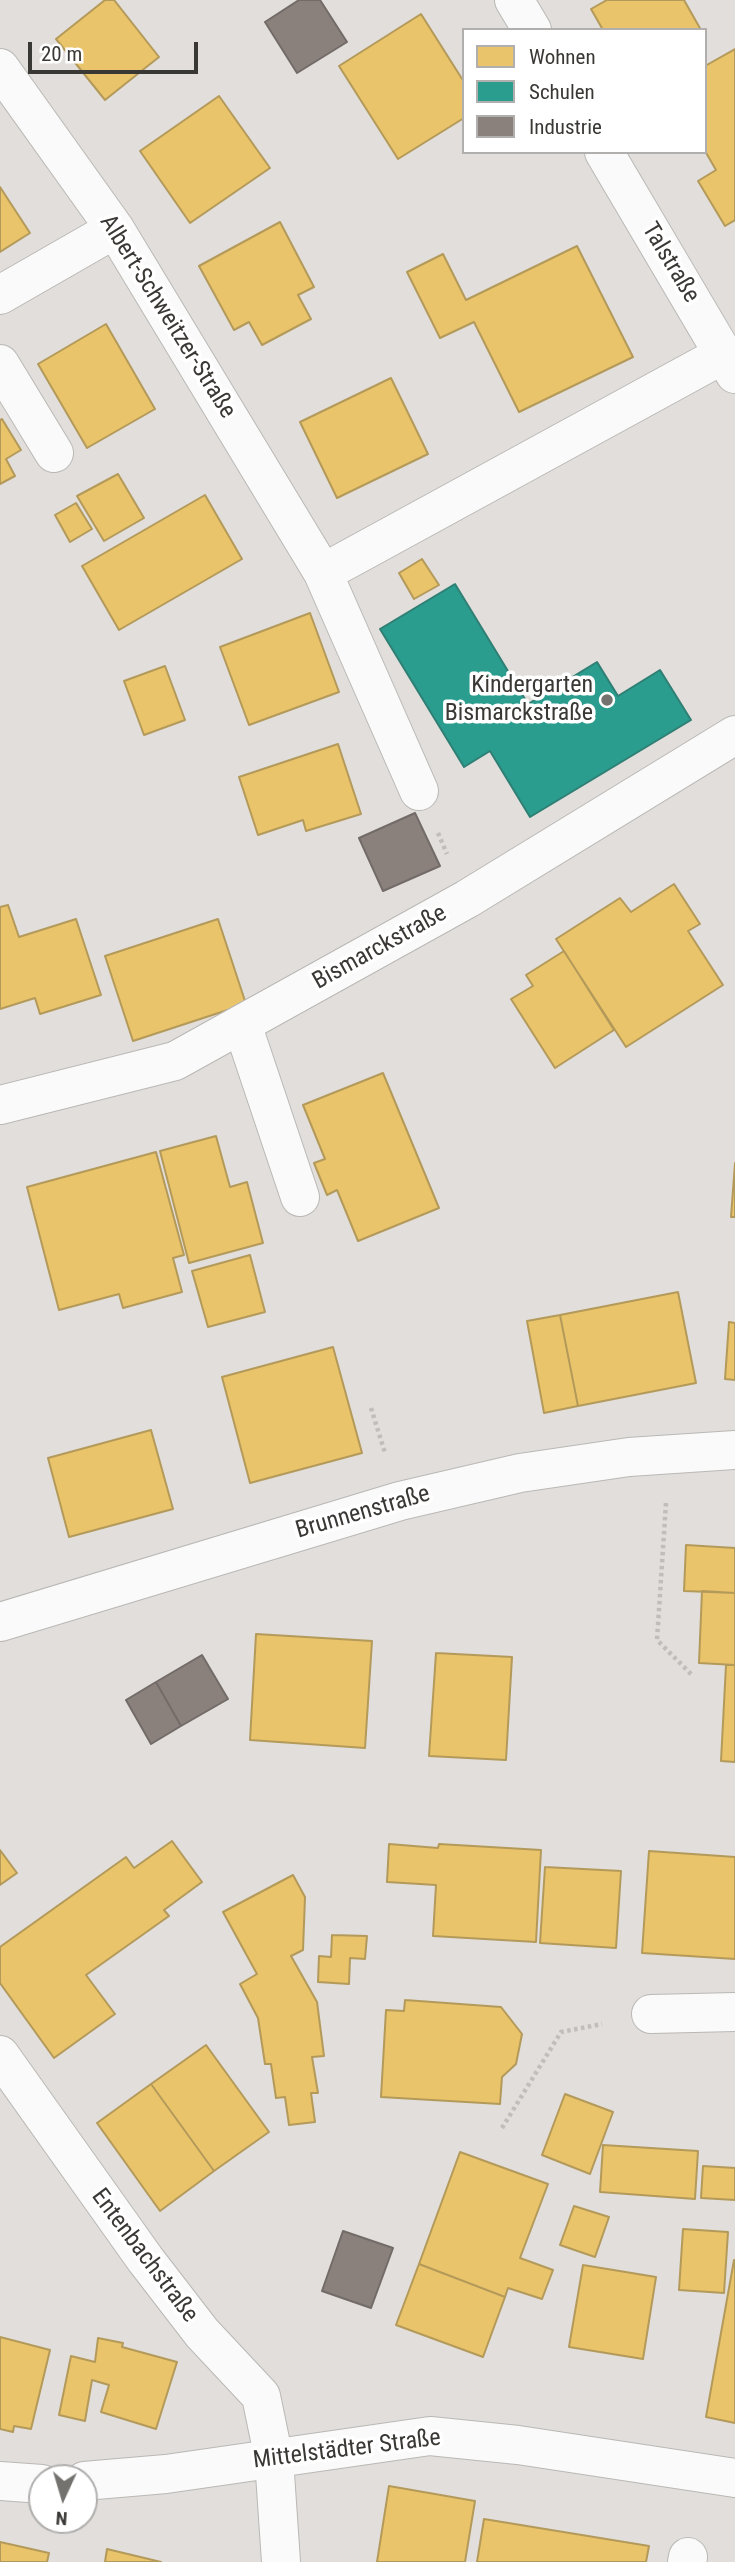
<!DOCTYPE html>
<html>
<head>
<meta charset="utf-8">
<style>
	body { margin:0 }
	#map { position:relative; width:735px; height:2562px; overflow:hidden; background:#e1dedb; font-family:"Roboto Condensed",sans-serif }
	canvas { display:block }
	.legend { position:absolute; left:462px; top:28px; width:245px; height:126px; box-sizing:border-box; background:#fff; border:2px solid #b0afae; margin:0; padding:9px 12px; list-style:none; font-size:21px; color:#3a3835 }
	.legend li { display:flex; align-items:center; gap:14px; height:35px }
	.legend b { width:35px; border:2px solid #b0afae }
	.north { position:absolute; left:28px; top:2464px; width:70px; height:70px; box-sizing:border-box; background:#fff; border:2px solid #b0afae; border-radius:50%; rotate:184deg; font-size:19px; font-weight:700; line-height:28px; text-align:center; color:#3a3835 }
	.north::after { content:''; display:block; margin:auto; width:24px; height:32px; background:#74726f; clip-path:polygon(50% 0,100% 100%,50% 72%,0 100%) }
	.scale { position:absolute; left:28px; top:42px; width:170px; height:32px; box-sizing:border-box; border:4px solid #3a3835; border-top:0; padding-left:9px; font-size:21px; line-height:24px; white-space:nowrap; color:#3a3835; -webkit-text-stroke:5px #fff; paint-order:stroke }
</style>
</head>
<body>
<div id="map">
<canvas width="735" height="2562"></canvas>
<ul class="legend">
<li><b style="height:19px;background:#e9c46a"></b>Wohnen</li>
<li><b style="height:19px;background:#2a9d8f"></b>Schulen</li>
<li><b style="height:19px;background:#8a817c"></b>Industrie</li>
</ul>
<div class="north">N</div>
<div class="scale">20 m</div>
</div>
<script>
const ctx = document.querySelector('canvas').getContext('2d');
ctx.lineJoin = 'round';
function fillPath(path, color) {
  ctx.fillStyle = color;
  ctx.fill(path, 'evenodd');
}
function toPath(rows) {
  const path = new Path2D();
  for (const r of rows) {
    path.moveTo(r[0], r[1]);
    for (let i = 2; i < r.length; i += 2) path.lineTo(r[i], r[i + 1]);
  }
  return path;
}
function stroke(path, color, width, dash) {
  ctx.strokeStyle = color;
  ctx.lineWidth = width;
  ctx.lineCap = dash ? 'butt' : 'round';
  ctx.setLineDash(dash || []);
  ctx.stroke(path);
}
function label(font, color, halo, rows, align = 'center') {
  ctx.font = font + ' "Roboto Condensed",sans-serif';
  ctx.lineWidth = 7;
  ctx.setLineDash([]);
  ctx.textBaseline = 'middle';
  ctx.strokeStyle = halo;
  ctx.fillStyle = color;
  for (const [text, x, y, turn = 0] of rows) {
    ctx.save();
    ctx.translate(x, y);
    ctx.rotate((+turn || 0) * Math.PI / 180);
    ctx.textAlign = isNaN(turn) ? turn : align;
    if (halo) ctx.strokeText(text, 0, 0);
    ctx.fillText(text, 0, 0);
    ctx.restore();
  }
}
const homes = toPath([
	[105,0,114,0,159,57,105,100,56,39,105,0],
	[607,0,684,0,701,30,603,30,591,9,607,0],
	[421,14,464,82,464,118,398,159,339,66,421,14],
	[735,49,735,220,725,226,698,181,716,170,705,151,705,66,735,49],
	[219,96,270,168,190,223,140,151,219,96],
	[0,187,30,233,0,252,0,187],
	[280,222,314,287,298,295,311,319,262,345,249,322,234,330,199,266,280,222],
	[577,246,633,357,519,412,474,322,440,338,407,272,443,254,466,300,577,246],
	[106,324,155,409,87,448,38,364,106,324],
	[391,378,428,454,337,498,300,422,391,378],
	[2,419,21,450,6,459,15,476,0,484,0,420,2,419],
	[118,474,144,518,104,541,77,496,118,474],
	[205,495,242,559,119,630,82,566,205,495],
	[76,503,92,529,70,542,55,515,76,503],
	[422,559,439,585,414,599,399,573,422,559],
	[310,613,339,692,249,725,220,647,310,613],
	[165,666,185,720,144,735,124,681,165,666],
	[338,744,361,814,306,831,303,820,258,835,239,777,338,744],
	[674,884,700,924,688,931,723,985,626,1047,556,939,620,898,631,912,674,884],
	[8,905,19,937,76,919,101,995,40,1014,35,998,0,1009,0,907,8,905],
	[218,919,246,1004,133,1041,105,956,218,919],
	[564,951,614,1030,555,1068,511,999,533,986,526,975,564,951],
	[383,1073,439,1208,358,1241,337,1190,327,1195,314,1163,325,1159,303,1105,383,1073],
	[216,1136,230,1187,247,1182,263,1243,189,1263,160,1151,216,1136],
	[156,1152,184,1255,173,1258,182,1292,123,1308,119,1294,59,1310,27,1187,156,1152],
	[735,1163,735,1217,731,1217,735,1163],
	[250,1255,265,1312,208,1327,192,1271,250,1255],
	[678,1292,696,1383,578,1406,560,1315,678,1292],
	[560,1315,578,1406,544,1413,527,1321,560,1315],
	[729,1322,735,1323,735,1380,725,1379,729,1322],
	[333,1347,362,1453,250,1483,222,1377,333,1347],
	[151,1430,173,1509,69,1537,48,1458,151,1430],
	[686,1545,735,1548,735,1593,684,1591,686,1545],
	[702,1591,735,1593,735,1665,699,1663,702,1591],
	[256,1634,372,1641,365,1748,250,1740,256,1634],
	[436,1653,512,1657,506,1760,429,1756,436,1653],
	[726,1665,735,1665,735,1762,721,1761,726,1665],
	[172,1841,202,1882,164,1910,169,1916,86,1975,115,2014,54,2058,0,1983,0,1947,126,1857,134,1868,172,1841],
	[389,1844,438,1848,439,1844,541,1850,536,1942,433,1936,436,1885,387,1882,389,1844],
	[0,1850,17,1873,0,1885,0,1850],
	[649,1851,735,1857,735,1959,642,1953,649,1851],
	[545,1867,621,1871,616,1948,540,1943,545,1867],
	[293,1875,305,1897,303,1950,291,1956,317,2002,324,2056,312,2057,318,2093,311,2093,315,2122,289,2125,285,2097,276,2098,271,2064,265,2064,258,2018,240,1984,257,1974,223,1912,293,1875],
	[332,1935,367,1936,365,1959,350,1958,349,1984,318,1982,319,1956,331,1957,332,1935],
	[405,2000,501,2007,522,2034,516,2064,502,2077,500,2104,381,2097,386,2010,404,2011,405,2000],
	[206,2045,269,2132,214,2171,151,2084,206,2045],
	[151,2084,214,2171,160,2211,97,2123,151,2084],
	[565,2094,613,2112,590,2174,542,2155,565,2094],
	[603,2145,698,2151,695,2199,600,2192,603,2145],
	[460,2152,548,2184,520,2258,553,2270,542,2299,508,2288,505,2297,419,2264,460,2152],
	[703,2166,735,2168,735,2200,701,2198,703,2166],
	[574,2206,609,2217,595,2257,560,2245,574,2206],
	[683,2229,728,2232,724,2293,679,2290,683,2229],
	[734,2260,735,2260,735,2423,706,2417,734,2260],
	[419,2264,505,2297,483,2357,396,2325,419,2264],
	[583,2265,656,2277,643,2359,569,2347,583,2265],
	[0,2337,50,2350,31,2429,14,2426,13,2432,0,2429,0,2337],
	[98,2338,123,2343,122,2347,177,2362,156,2429,101,2412,109,2385,92,2380,85,2421,59,2415,71,2356,95,2362,98,2338],
	[389,2486,475,2501,465,2562,377,2562,389,2486],
	[484,2519,649,2546,646,2562,477,2562,484,2519],
	[0,2542,49,2553,47,2562,0,2562,0,2542],
	[107,2549,161,2562,105,2562,107,2549]
]);
const schools = toPath([
	[455,584,528,704,597,662,618,696,660,670,691,720,530,817,490,751,464,767,380,629,455,584]
]);
const industry = toPath([
	[299,0,320,0,347,42,297,73,265,22,299,0],
	[415,813,440,866,383,891,359,838,415,813],
	[202,1655,228,1699,181,1726,156,1682,202,1655],
	[156,1682,181,1726,151,1744,126,1700,156,1682],
	[343,2231,393,2248,371,2308,322,2291,343,2231]
]);
const path = toPath([
	[438,833,447,854],
	[371,1408,385,1453],
	[666,1503,657,1640,692,1675],
	[502,2128,561,2032,602,2024]
]);
const minor = toPath([
	[514,0,532,30],
	[0,68,115,229,323,573,724,354],
	[604,152,735,374],
	[0,295,115,229],
	[0,364,54,453],
	[323,573,419,791],
	[242,1024,300,1197],
	[0,1105,175,1061,467,899,735,735],
	[0,1622,400,1501,520,1473,629,1457,735,1450],
	[651,2014,735,2012],
	[0,2055,145,2259,202,2333,261,2396,274,2459,281,2562],
	[0,2481,42,2484],
	[84,2481,166,2474,430,2436,518,2445,735,2478],
	[687,2562,688,2557]
]);
const markers = [
	[607,700,7,"#74726f"]
];
const streetNames = [
	["Talstraße",670,263,59],
	["Albert-Schweitzer-Straße",167,317,58],
	["Bismarckstraße",380,948,-29],
	["Brunnenstraße",363,1513,-16],
	["Entenbachstraße",144,2256,53],
	["Mittelstädter Straße",347,2450,-7]
];
const poiNames = [
	["Kindergarten",593,686],
	["Bismarckstraße",593,714]
];
fillPath(homes, '#e9c46a');
stroke(homes, '#b49a5a', 2);
fillPath(schools, '#2a9d8f');
stroke(schools, '#2f7f74', 2);
fillPath(industry, '#8a817c');
stroke(industry, '#726b67', 2);
stroke(minor, '#bab8b5', 40);
stroke(path, '#c0bebc', 4.5, [3.5, 3.5]);
stroke(minor, '#fafafa', 38);
for (const [x, y, r, color] of markers) {
  const dot = new Path2D();
  dot.arc(x, y, r, 0, 2 * Math.PI);
  ctx.fillStyle = color;
  ctx.fill(dot);
  stroke(dot, '#fff', 2.5);
}
label('24px', '#3a3835', '#fff', streetNames);
label('24px', '#3a3835', '#fff', poiNames, 'right');
</script>
</body>
</html>
